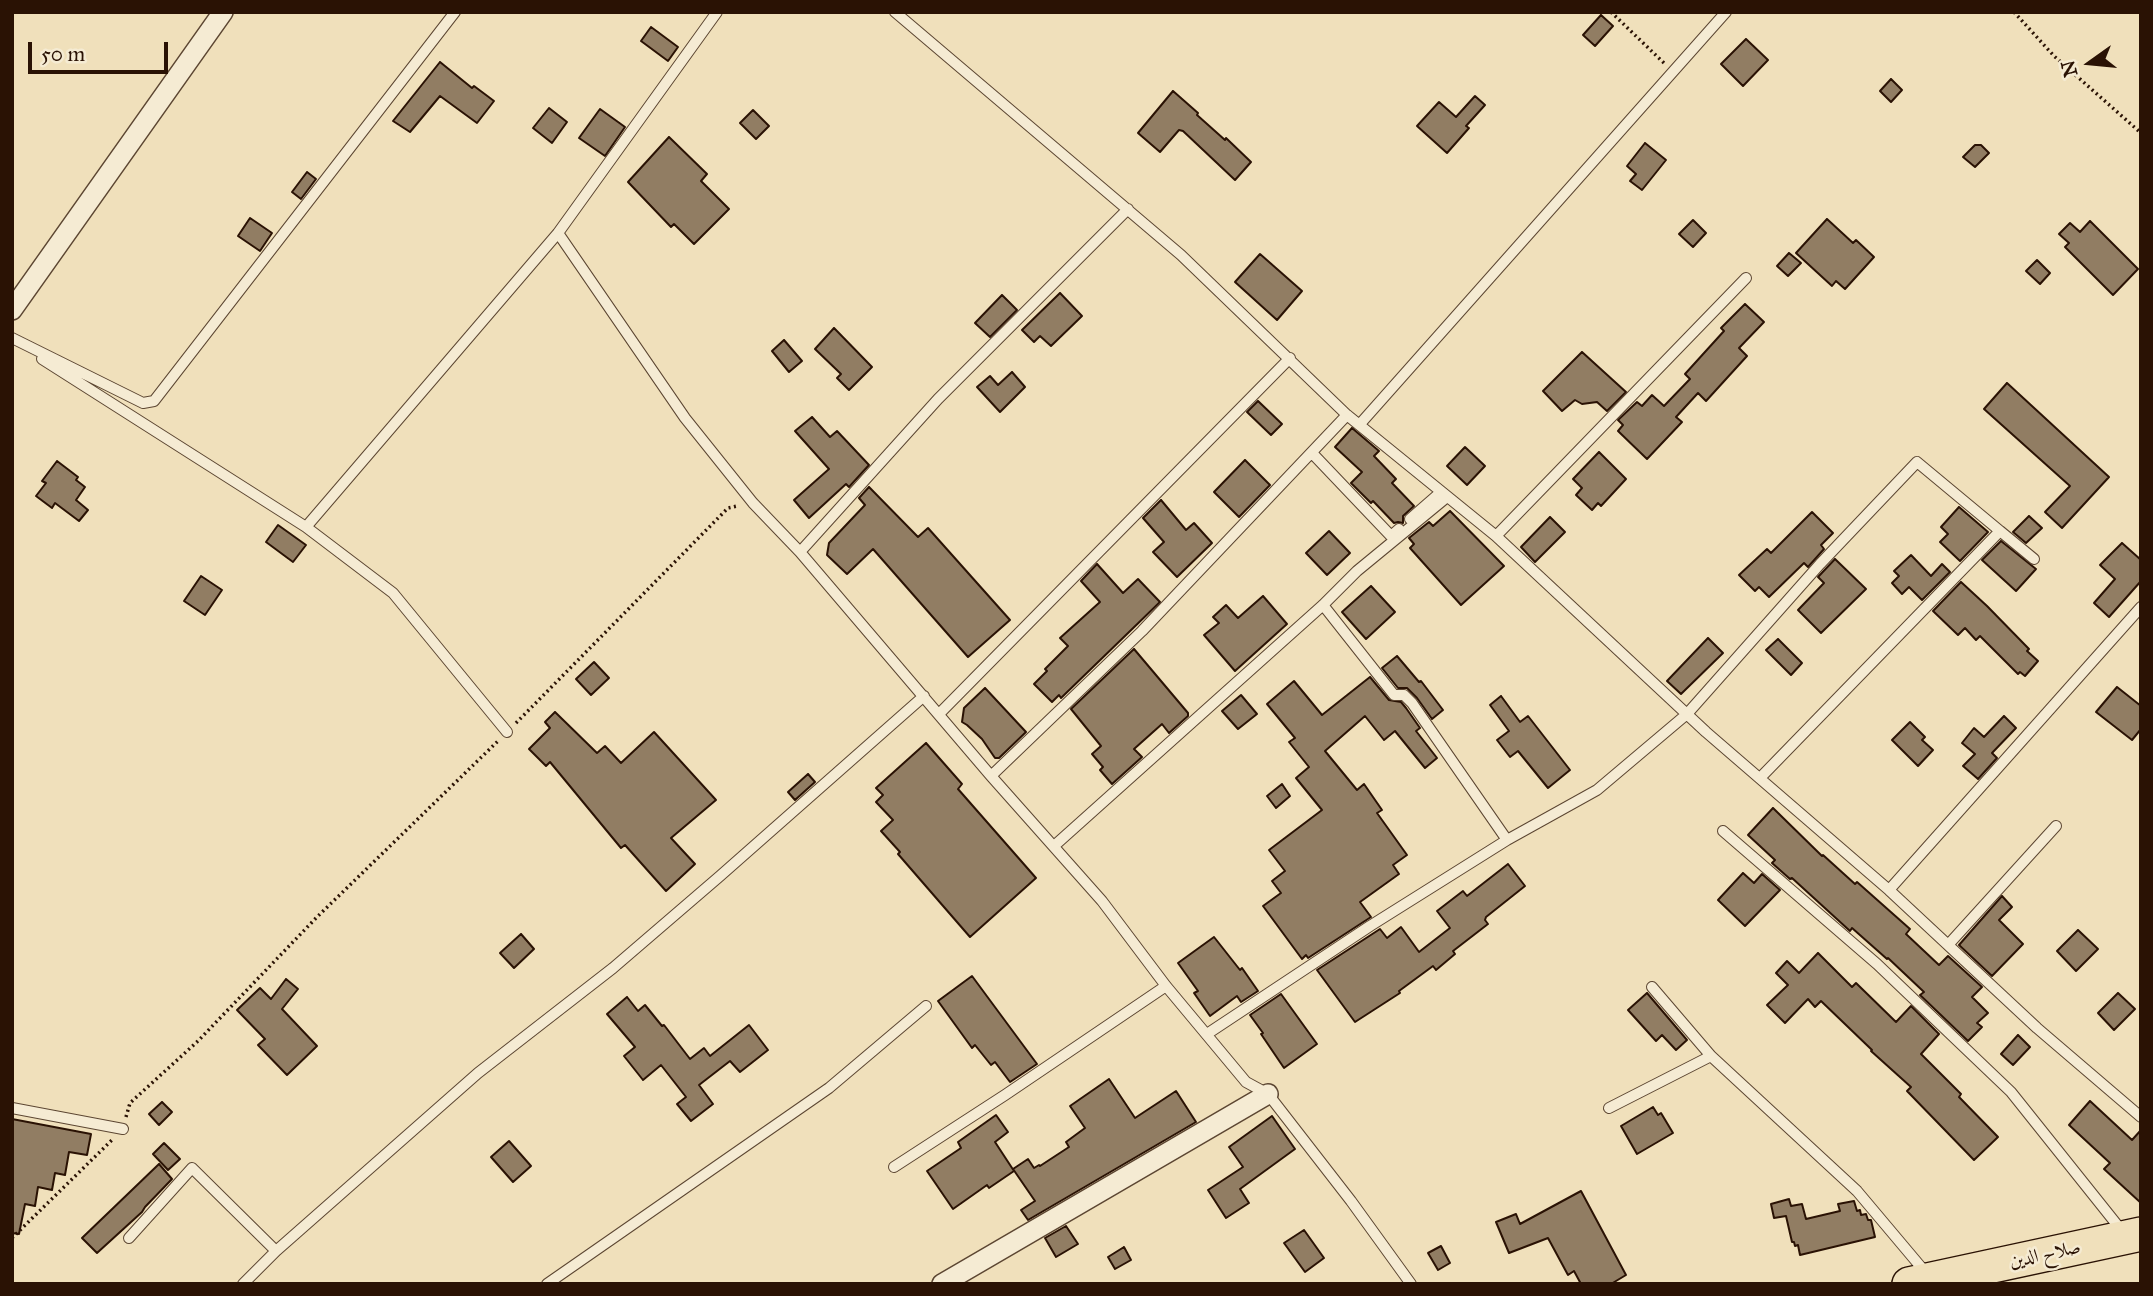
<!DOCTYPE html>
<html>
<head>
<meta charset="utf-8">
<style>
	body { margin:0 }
	#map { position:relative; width:2153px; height:1296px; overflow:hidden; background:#f0e0bb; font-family:"IM FELL Great Primer",serif }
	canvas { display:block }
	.frame { position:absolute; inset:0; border:14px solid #2a1204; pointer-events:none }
	.north { position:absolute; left:2055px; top:28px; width:70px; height:70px; -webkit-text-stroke:5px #f5ebd3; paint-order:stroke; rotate:255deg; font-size:19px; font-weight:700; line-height:28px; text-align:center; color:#2a1204 }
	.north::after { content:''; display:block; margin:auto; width:24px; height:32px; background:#2a1204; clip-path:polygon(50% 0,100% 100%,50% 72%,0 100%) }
	.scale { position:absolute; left:28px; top:42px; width:140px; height:32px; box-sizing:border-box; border:4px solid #2a1204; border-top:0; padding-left:9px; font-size:21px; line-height:24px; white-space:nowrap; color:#2a1204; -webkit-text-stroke:5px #f5ebd3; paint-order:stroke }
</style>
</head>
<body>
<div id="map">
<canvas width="2153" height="1296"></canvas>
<div class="frame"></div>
<div class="north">N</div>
<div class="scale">50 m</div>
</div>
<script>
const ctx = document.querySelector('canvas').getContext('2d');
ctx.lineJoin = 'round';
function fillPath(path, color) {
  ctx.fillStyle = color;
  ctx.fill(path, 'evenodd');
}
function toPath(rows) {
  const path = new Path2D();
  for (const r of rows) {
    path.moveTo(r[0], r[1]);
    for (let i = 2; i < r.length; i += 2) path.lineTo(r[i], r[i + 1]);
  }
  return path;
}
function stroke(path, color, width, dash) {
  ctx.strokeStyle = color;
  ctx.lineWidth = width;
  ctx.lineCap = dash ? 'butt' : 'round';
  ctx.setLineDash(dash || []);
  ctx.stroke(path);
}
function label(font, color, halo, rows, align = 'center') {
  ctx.font = font + ' "IM FELL Great Primer",Amiri,serif';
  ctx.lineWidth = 5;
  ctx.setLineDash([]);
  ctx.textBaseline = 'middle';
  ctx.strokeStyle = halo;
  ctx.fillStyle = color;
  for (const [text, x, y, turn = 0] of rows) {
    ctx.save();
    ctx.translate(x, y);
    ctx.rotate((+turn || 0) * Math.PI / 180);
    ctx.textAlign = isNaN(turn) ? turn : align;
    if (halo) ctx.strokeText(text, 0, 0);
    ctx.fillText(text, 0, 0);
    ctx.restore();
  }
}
const building = toPath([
	[1601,15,1613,26,1595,46,1583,35,1601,15],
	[651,27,678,47,668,61,641,41,651,27],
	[1746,39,1768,60,1743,86,1721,64,1746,39],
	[440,62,472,88,474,86,494,101,477,123,440,96,410,132,393,121,440,62],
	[1891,79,1902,90,1891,102,1880,91,1891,79],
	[1173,91,1198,113,1197,115,1225,140,1226,138,1251,162,1235,180,1183,131,1179,130,1160,152,1138,133,1173,91],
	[1475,96,1485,105,1466,126,1469,128,1447,153,1417,126,1439,102,1456,117,1475,96],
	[549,108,567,122,552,143,533,128,549,108],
	[600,109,625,127,605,156,579,138,600,109],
	[753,110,769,126,756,139,740,123,753,110],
	[669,137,707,174,701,181,729,209,694,244,674,224,671,227,628,182,669,137],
	[1645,143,1666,160,1642,190,1630,181,1636,174,1627,166,1645,143],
	[1975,145,1981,145,1989,153,1975,167,1963,157,1975,145],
	[307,172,316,179,301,199,292,192,307,172],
	[250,218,272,233,260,251,238,236,250,218],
	[1827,219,1853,243,1856,240,1874,257,1845,289,1836,281,1832,286,1796,253,1827,219],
	[1693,220,1706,233,1693,247,1679,234,1693,220],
	[2090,221,2138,269,2113,295,2065,247,2069,243,2059,234,2070,223,2080,232,2090,221],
	[1789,253,1801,263,1788,276,1777,266,1789,253],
	[1260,254,1302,291,1277,320,1235,282,1260,254],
	[2037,260,2050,273,2040,284,2026,271,2037,260],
	[1060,293,1082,316,1051,346,1040,336,1034,342,1022,330,1060,293],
	[1002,295,1017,310,990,337,975,323,1002,295],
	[1745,304,1764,322,1739,348,1747,356,1706,401,1698,393,1676,417,1682,422,1647,459,1618,431,1623,425,1618,420,1637,402,1642,406,1652,395,1664,406,1690,379,1685,374,1724,331,1721,328,1745,304],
	[834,328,872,367,849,390,837,378,841,374,815,349,834,328],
	[784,340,802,361,789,372,772,351,784,340],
	[1582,352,1626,392,1607,411,1597,402,1582,404,1575,400,1562,411,1543,391,1582,352],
	[1012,372,1025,387,1000,412,977,387,990,376,998,385,1012,372],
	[2007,383,2109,477,2062,528,2045,512,2070,486,1984,409,2007,383],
	[1258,401,1282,424,1271,435,1247,412,1258,401],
	[812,417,830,437,837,431,869,465,849,487,846,484,809,518,794,500,829,469,795,431,812,417],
	[1352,428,1379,451,1374,456,1396,479,1392,483,1414,506,1403,516,1403,523,1398,522,1394,523,1373,501,1371,503,1351,483,1362,472,1335,447,1352,428],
	[1465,447,1485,466,1467,485,1447,466,1465,447],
	[1599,452,1626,479,1601,506,1598,503,1592,510,1576,495,1582,488,1573,479,1599,452],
	[1245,460,1270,485,1239,517,1214,492,1245,460],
	[57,461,78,477,76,480,85,487,76,500,88,510,79,521,55,503,52,508,36,496,46,483,42,481,57,461],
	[869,487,918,537,928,528,1010,620,968,657,873,549,847,574,827,555,829,543,865,505,859,498,869,487],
	[1161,500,1186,530,1194,523,1212,543,1177,577,1153,552,1164,542,1143,518,1161,500],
	[1959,507,1988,532,1960,561,1940,542,1948,534,1941,527,1959,507],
	[1450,511,1504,566,1461,605,1410,548,1414,544,1409,538,1429,522,1433,526,1450,511],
	[1812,512,1833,533,1821,545,1824,549,1808,567,1804,563,1769,597,1759,587,1755,591,1739,575,1767,549,1771,553,1812,512],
	[2029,516,2042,528,2026,543,2013,532,2029,516],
	[1550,517,1565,532,1535,562,1521,547,1550,517],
	[278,525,306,545,293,562,266,542,278,525],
	[1329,531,1350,553,1327,575,1306,553,1329,531],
	[2001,541,2036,569,2016,591,1982,560,2001,541],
	[2122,543,2141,560,2141,581,2109,617,2094,603,2115,579,2100,565,2122,543],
	[1911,555,1931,576,1942,564,1950,572,1922,600,1909,587,1902,594,1892,583,1899,576,1894,571,1911,555],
	[1835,559,1866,589,1821,633,1798,610,1824,583,1818,577,1835,559],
	[1097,564,1123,593,1138,579,1160,602,1061,698,1059,695,1052,702,1034,684,1047,671,1045,669,1068,646,1060,638,1100,602,1081,581,1097,564],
	[201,576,222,590,205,615,184,601,201,576],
	[1961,582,1987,606,2029,649,2027,651,2038,661,2025,676,2020,672,2018,674,1980,636,1976,640,1965,628,1958,635,1933,611,1961,582],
	[1371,586,1395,612,1366,639,1342,612,1371,586],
	[1263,596,1287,624,1235,671,1204,635,1219,623,1213,617,1226,605,1238,618,1263,596],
	[1708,638,1723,653,1681,694,1667,681,1708,638],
	[1778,639,1802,663,1791,675,1766,650,1778,639],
	[1134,649,1188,713,1188,716,1169,733,1162,724,1134,749,1142,757,1112,784,1100,770,1103,767,1092,754,1101,746,1071,709,1134,649],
	[1397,656,1419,682,1421,681,1443,710,1432,719,1417,698,1407,688,1398,688,1382,668,1397,656],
	[594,662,609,678,591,695,576,679,594,662],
	[1370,677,1389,700,1401,702,1406,708,1420,728,1416,731,1437,758,1425,768,1395,731,1384,740,1365,716,1325,751,1357,790,1364,784,1382,810,1377,813,1407,855,1393,865,1399,874,1360,902,1371,917,1308,958,1306,955,1302,959,1263,906,1281,893,1272,881,1285,871,1269,850,1322,810,1296,778,1309,767,1289,742,1295,738,1267,704,1294,681,1322,715,1370,677],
	[2117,687,2141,706,2141,729,2132,740,2096,712,2117,687],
	[985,688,1026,732,999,758,995,758,982,739,967,725,962,722,964,708,985,688],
	[1241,695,1257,714,1238,729,1222,711,1241,695],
	[1501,696,1520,722,1528,716,1570,770,1548,788,1518,751,1510,757,1497,740,1509,731,1490,705,1501,696],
	[555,712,597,753,605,746,621,763,654,732,716,800,671,838,695,864,666,891,625,845,621,848,550,762,546,766,529,749,550,728,545,722,555,712],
	[2004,716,2016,728,1992,753,1997,758,1978,779,1963,766,1975,754,1962,743,1974,728,1984,737,2004,716],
	[1910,722,1925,737,1922,740,1933,750,1918,766,1892,740,1910,722],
	[926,743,962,784,958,789,1036,878,970,937,898,854,900,852,881,831,893,820,876,802,883,795,876,788,926,743],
	[808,774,815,782,795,800,788,792,808,774],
	[1282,784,1290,796,1276,808,1267,796,1282,784],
	[1773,808,1822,856,1823,855,1855,884,1857,882,1910,929,1906,934,1939,965,1948,956,1982,987,1972,997,1988,1013,1977,1023,1982,1027,1968,1041,1920,995,1924,992,1888,958,1887,959,1852,928,1850,931,1792,878,1790,879,1772,863,1775,860,1748,835,1773,808],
	[1508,864,1525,886,1486,917,1485,920,1488,924,1453,951,1455,954,1436,970,1433,966,1399,991,1400,993,1355,1022,1317,970,1380,929,1387,938,1401,927,1419,952,1450,928,1437,911,1463,891,1467,896,1508,864],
	[1743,873,1754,883,1762,874,1780,890,1745,926,1718,900,1743,873],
	[2002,896,2012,907,1999,920,2023,944,1992,976,1959,945,2002,896],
	[2078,930,2098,949,2076,971,2057,951,2078,930],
	[521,934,534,949,514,968,500,953,521,934],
	[1214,937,1240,970,1242,968,1258,991,1241,1002,1237,996,1210,1016,1194,993,1198,991,1178,963,1214,937],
	[1818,953,1852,987,1856,983,1896,1022,1911,1006,1939,1034,1921,1054,1961,1094,1959,1097,1998,1137,1974,1160,1907,1091,1911,1087,1871,1051,1872,1050,1821,1001,1815,1007,1808,999,1785,1023,1767,1005,1788,985,1776,973,1787,961,1799,973,1818,953],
	[972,976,1037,1064,1010,1082,995,1062,991,1065,975,1045,972,1048,938,1001,972,976],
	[286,979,298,989,282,1009,317,1046,287,1075,258,1045,265,1039,237,1010,260,988,271,999,286,979],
	[1647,993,1687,1040,1676,1050,1662,1035,1656,1041,1628,1010,1647,993],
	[2118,993,2135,1009,2114,1030,2098,1013,2118,993],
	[1281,994,1317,1044,1284,1068,1261,1034,1263,1033,1250,1015,1281,994],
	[627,997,638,1011,645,1005,662,1026,664,1025,690,1059,704,1048,710,1056,749,1025,768,1050,740,1072,730,1061,699,1085,713,1104,691,1121,677,1104,686,1097,661,1065,643,1080,624,1056,635,1047,607,1014,627,997],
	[2018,1035,2030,1047,2013,1065,2001,1054,2018,1035],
	[1109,1079,1135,1118,1176,1091,1196,1122,1028,1220,1021,1210,1035,1201,1013,1169,1028,1159,1034,1168,1039,1165,1040,1166,1069,1147,1066,1142,1085,1128,1070,1106,1109,1079],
	[2090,1101,2132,1140,2141,1130,2141,1203,2104,1169,2110,1163,2069,1125,2090,1101],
	[162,1102,172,1112,159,1125,149,1114,162,1102],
	[1653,1107,1658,1115,1661,1113,1673,1133,1637,1154,1621,1126,1653,1107],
	[996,1115,1008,1132,995,1142,1014,1171,989,1188,987,1185,953,1209,927,1171,961,1148,958,1142,996,1115],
	[1272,1116,1295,1149,1240,1189,1249,1203,1226,1218,1208,1190,1243,1167,1229,1147,1272,1116],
	[12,1119,91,1134,87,1155,69,1152,65,1175,55,1173,52,1190,38,1187,35,1206,25,1204,19,1234,12,1233,12,1119],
	[509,1141,531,1166,513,1182,491,1157,509,1141],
	[164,1143,180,1159,168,1170,153,1154,164,1143],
	[159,1164,172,1179,145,1207,142,1212,97,1253,82,1238,159,1164],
	[1581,1191,1626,1275,1611,1284,1581,1284,1574,1271,1568,1275,1548,1238,1509,1253,1496,1222,1516,1214,1520,1224,1581,1191],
	[1789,1199,1791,1206,1802,1204,1806,1219,1840,1211,1838,1204,1854,1201,1857,1211,1860,1210,1861,1215,1866,1214,1868,1220,1871,1220,1875,1237,1800,1255,1798,1245,1795,1246,1794,1242,1792,1242,1786,1216,1774,1218,1771,1204,1789,1199],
	[1066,1226,1078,1244,1056,1257,1045,1238,1066,1226],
	[1304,1230,1324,1258,1305,1272,1284,1243,1304,1230],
	[1441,1246,1450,1263,1438,1270,1428,1253,1441,1246],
	[1124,1247,1131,1260,1115,1269,1108,1257,1124,1247]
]);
const path = toPath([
	[1611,12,1665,64],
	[2014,12,2054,56,2141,133],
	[516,723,728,508,737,506],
	[126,1117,130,1103,198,1041,316,918,498,741],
	[12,1238,112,1140]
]);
const service = toPath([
	[895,12,1181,255,1347,415,1496,536,1706,732,1889,890,2037,1028,2141,1117],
	[558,233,685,418,753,503,800,552,991,776,1102,901,1166,986,1246,1082,1268,1094,1351,1201,1411,1284],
	[12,338,143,403,154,401,455,12],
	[42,359,306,527,393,593,507,732],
	[1360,424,1726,12],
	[1312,453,1391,536,1399,529],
	[1410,519,1441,492],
	[306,527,558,233,717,12],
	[1496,536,1746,278],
	[800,552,938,399,1128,209],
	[1323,605,1394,695,1404,695,1412,703,1507,840],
	[939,714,1290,358],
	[991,776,1142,631,1347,415],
	[1760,778,2000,531,2034,559],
	[1723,831,1877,964,2011,1092,2122,1231],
	[1054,846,1323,605,1357,571,1447,497],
	[1889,890,2141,607],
	[1948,945,2056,826],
	[1652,987,1711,1056,1857,1191,1926,1273],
	[1207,1034,1370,926,1507,840,1597,790,1687,714,1820,564,1917,462,2000,531],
	[12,1108,123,1129],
	[1609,1108,1711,1056],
	[894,1167,1005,1095,1166,986],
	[129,1238,192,1168,276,1251,478,1073,613,968,720,876,924,696],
	[243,1284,276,1251],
	[547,1284,829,1088,926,1006]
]);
const minor = toPath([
	[12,310,223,12],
	[942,1284,1268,1094]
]);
const trunk = toPath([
	[1909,1284,2141,1234]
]);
const streetNames = [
	["صلاح الدين",2045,1255,-12]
];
fillPath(building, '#917d63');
stroke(building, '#2a1204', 2);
stroke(service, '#5c4632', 12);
stroke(minor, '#5c4632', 22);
stroke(trunk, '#2a1204', 36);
stroke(path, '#2a1204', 3.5, [2, 3.5]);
stroke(service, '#f5ebd3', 10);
stroke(minor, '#f5ebd3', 19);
stroke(trunk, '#f0e0bb', 33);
label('19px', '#2a1204', '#f5ebd3', streetNames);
</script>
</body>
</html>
